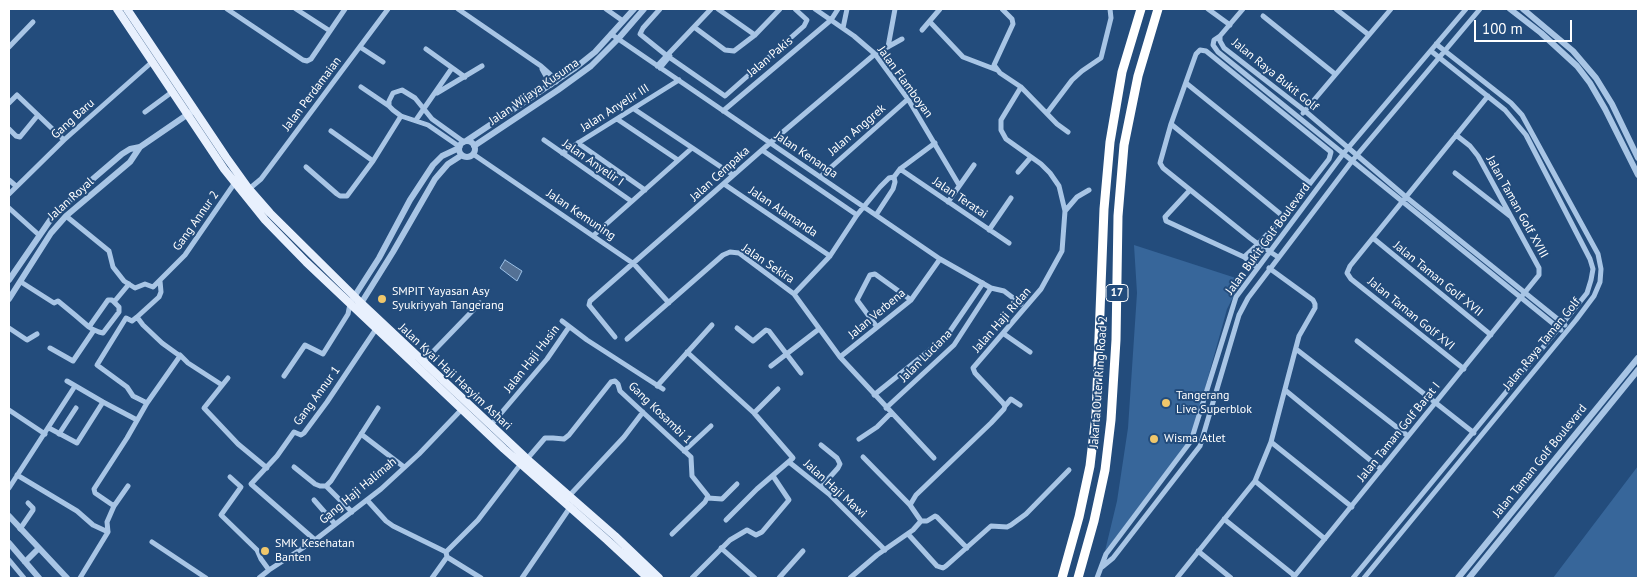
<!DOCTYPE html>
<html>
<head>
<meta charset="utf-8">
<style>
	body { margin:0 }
	#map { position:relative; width:1647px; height:587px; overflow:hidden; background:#234c7c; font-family:"PT Sans",sans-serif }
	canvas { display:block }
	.frame { position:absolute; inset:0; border:10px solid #fff; pointer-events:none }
	.scale { position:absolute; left:1474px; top:20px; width:98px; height:22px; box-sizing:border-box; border:2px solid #fff; border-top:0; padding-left:6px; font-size:15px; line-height:18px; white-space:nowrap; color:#fff; -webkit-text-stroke:4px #234c7c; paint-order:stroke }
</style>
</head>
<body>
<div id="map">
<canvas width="1647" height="587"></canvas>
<div class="frame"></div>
<div class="scale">100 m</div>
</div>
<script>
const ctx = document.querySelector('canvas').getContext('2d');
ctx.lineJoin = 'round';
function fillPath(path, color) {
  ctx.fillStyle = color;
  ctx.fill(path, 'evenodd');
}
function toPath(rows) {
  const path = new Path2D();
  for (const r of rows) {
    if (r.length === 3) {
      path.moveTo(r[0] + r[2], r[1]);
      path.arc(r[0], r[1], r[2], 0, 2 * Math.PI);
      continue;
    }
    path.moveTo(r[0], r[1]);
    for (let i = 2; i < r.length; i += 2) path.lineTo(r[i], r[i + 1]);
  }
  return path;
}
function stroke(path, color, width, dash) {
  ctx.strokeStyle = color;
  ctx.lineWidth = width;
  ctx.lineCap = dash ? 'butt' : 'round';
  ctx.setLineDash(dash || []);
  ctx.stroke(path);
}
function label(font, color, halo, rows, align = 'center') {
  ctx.font = font + ' "PT Sans",sans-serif';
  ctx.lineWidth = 4;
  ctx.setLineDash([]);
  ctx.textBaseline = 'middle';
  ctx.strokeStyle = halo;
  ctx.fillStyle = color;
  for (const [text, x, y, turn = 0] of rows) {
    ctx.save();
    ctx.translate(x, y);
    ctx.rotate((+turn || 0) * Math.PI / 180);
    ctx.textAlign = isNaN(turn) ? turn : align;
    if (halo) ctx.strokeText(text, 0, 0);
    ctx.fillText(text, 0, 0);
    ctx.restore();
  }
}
const green = toPath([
	[1134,245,1242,280,1227,309,1194,428,1184,450,1105,551,1117,501,1128,428,1137,293],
	[1638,466,1638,578,1553,578]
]);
const water = toPath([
	[505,260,522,271,517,281,500,268,505,260]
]);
const minor = toPath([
	[227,9,303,60,307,61,311,59,345,9],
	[296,9,330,31],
	[458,9,541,66,550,74,556,82],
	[606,9,623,21],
	[660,9,643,28,640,34,666,55,725,96,804,26,807,20,795,9],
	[718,9,755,35],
	[815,9,854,36,875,54,908,99,959,185],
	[1002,9,1012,19,1013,24,994,65,1000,73,1021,87],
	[1208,9,1230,25],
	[1243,9,1220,36,1214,40,1213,45,1218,52,1561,330],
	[1336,9,1369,35],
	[1263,16,1335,74],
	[930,22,963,57,997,70],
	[694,27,725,50,734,51,755,35,780,9],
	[843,28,847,9],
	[922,30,940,9],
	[611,34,940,259,991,288,1004,291,1021,304],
	[1220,36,1220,41,1224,48,1305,111,1406,197,1565,325],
	[9,47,33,22],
	[360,47,383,62],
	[888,47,895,9],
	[426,49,465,77],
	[657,66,711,9],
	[660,68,670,56],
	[542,69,551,85],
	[1186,83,1310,183],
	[361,87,389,106],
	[437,93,482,66],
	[9,103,17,95,64,140],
	[634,109,733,175],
	[723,111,831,20,838,9],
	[145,112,172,92],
	[1047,113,1072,80,1082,71,1101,58,1111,18,1110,9],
	[1303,113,1391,9],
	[617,119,678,160],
	[416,120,452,68],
	[1171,124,1284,217],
	[9,129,16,136,20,137,38,115],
	[331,131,373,161],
	[544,140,631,201],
	[578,143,645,190],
	[460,147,428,125,401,116,393,110,389,106,389,101,393,93,402,90,415,98,432,119,464,142],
	[762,150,857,215],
	[562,153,679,80],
	[473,154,634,264,669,303],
	[306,167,337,194,340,196,347,196,373,161,401,116],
	[900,169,1009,243],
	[1018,172,1031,157],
	[1455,173,1510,216],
	[820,177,908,99],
	[9,180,16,186],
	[724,184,830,256],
	[249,189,261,179,388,9],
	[1190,190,1165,217,1166,221,1244,257,1257,267],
	[9,194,64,140,152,62],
	[948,202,974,165],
	[9,208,39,235],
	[1065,211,1077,197,1089,190],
	[876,215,893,189,895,182,894,177],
	[66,216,109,251,113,267,124,281,135,288,145,284,153,287,185,255,234,184],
	[989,230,1011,198],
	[594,235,692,148],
	[1373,238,1491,335],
	[1244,257,1258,244,1284,217,1329,159,1331,152,1206,51,1200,50,1196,54,1171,124,1160,163,1163,168,1250,238,1258,244,1278,257],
	[21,282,54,303,58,301,75,315,89,327,92,329,99,332,103,333,119,312,119,307,112,300,108,300,89,327],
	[794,294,830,256,857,215,880,187,889,178,894,177,900,169,935,143],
	[114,302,129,284],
	[137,317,132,321,126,318,97,365,127,387,133,396,147,403],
	[562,321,587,340,663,389],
	[877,327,857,300,870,275,875,274,911,300],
	[9,328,27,340,37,334],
	[737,328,753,341,766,330,769,331,801,373],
	[1004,334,1030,352],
	[615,337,589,305,590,301,770,143,875,54,902,39],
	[627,339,723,255,730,252,739,253,794,294,840,357,934,458],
	[1357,341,1474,433],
	[50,348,73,361,94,330],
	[1296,349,1408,436],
	[687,352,754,413,793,458,757,489,726,520],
	[180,355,188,363,222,385],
	[840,357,911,300,940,259],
	[424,361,480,303],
	[771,366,819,329],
	[1464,369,1351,279,1347,273,1350,266,1488,96],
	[284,376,305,345,323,354,348,314,350,304],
	[228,378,204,408,238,444,267,468],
	[67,381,103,402,137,420],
	[657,386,712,325],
	[1285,390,1381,469],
	[874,395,946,337,983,283],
	[1005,406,1011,399,1020,405],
	[886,408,954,345,991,288],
	[9,410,45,434],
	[754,413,778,389],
	[491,425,547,359,569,327],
	[49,428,77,443,103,402],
	[59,434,76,408],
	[361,434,404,467],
	[859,439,877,427,891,413],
	[1271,442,1352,507],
	[684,451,711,426],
	[863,457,910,505,921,521],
	[527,459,545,438,553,438,564,439,569,435,611,382,615,381,618,384,620,391,691,457,692,476,708,496,705,502,672,534],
	[789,462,829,494,885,550],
	[294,467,315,484,320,486,326,486],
	[17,475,77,511,93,525,108,532],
	[230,477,241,487,221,515,257,550,261,559,269,570],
	[1255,481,1325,539],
	[821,487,838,468,840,464,837,458,821,445],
	[9,488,75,386],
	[569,496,624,437,643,412],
	[708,498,722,499,737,484],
	[314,500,335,524],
	[367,500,386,521,393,526,446,552],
	[910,505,916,495,991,423,1004,409,1005,406,1003,403,975,373,973,368,1041,289,1062,251,1065,211,1059,186,1050,173,1041,164,1006,139,1001,130,1001,120,1021,87,1057,124,1068,132],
	[114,506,95,493,94,489,127,438,147,403,180,356,162,343,143,325,137,317,159,297,161,292,160,281],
	[352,512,326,486,331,481,378,408],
	[1224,519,1295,576],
	[921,521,927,521,935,516,937,517,967,548],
	[20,529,33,510,33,508,28,503],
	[908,534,937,566,943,568,946,566,991,526,1007,527,1011,525,1026,514,1069,470],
	[315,540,251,484,277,456,294,432,301,435,304,433,327,402,376,329],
	[152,542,206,578],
	[721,548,755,578],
	[1198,551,1231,578],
	[447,557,481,578],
	[9,560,24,578],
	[1102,567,1113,558,1200,446,1239,315,1248,298,1352,161,1480,9],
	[80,578,108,532,107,522,114,506,128,486],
	[259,578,269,570,315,540,381,489,419,454,462,409],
	[432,578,447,557,446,552,478,520,520,465],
	[522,578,571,506],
	[692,578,730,540,747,530,756,535,762,532,789,500,773,476],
	[779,578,803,551],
	[850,578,877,555,913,530,921,521],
	[1097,578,1106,554,1191,441,1236,297,1343,154,1466,9],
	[1177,578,1255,481,1271,442,1299,336,1315,308,1315,304,1313,300,1269,268],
	[1293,578,1539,275,1539,268,1478,156,1470,146,1456,135],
	[1353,578,1563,323,1587,293,1591,280,1593,269,1590,259,1526,135,1505,110,1431,51],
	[1364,578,1576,320,1594,296,1600,282,1601,269,1598,254,1522,115,1511,103,1436,44]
]);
const tertiary = toPath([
	[1510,9,1541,33,1577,66,1590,83,1605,109,1638,175],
	[1523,9,1573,51,1596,78,1612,104,1638,158],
	[466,141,575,68,595,52,634,9],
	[467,149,8],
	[474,146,558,90,591,66,618,39,644,9],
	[9,280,53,216,94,178,122,154,130,149,140,147,194,110],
	[9,299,51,233,66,216,130,162,140,147],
	[352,300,379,258,410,200,433,165,442,156,459,148],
	[360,305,393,252,435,179,448,164,462,155],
	[9,516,67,578],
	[9,543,39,578],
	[25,562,39,548],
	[1458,578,1638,358],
	[1469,578,1638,370]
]);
const primary = toPath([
	[117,9,224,169,265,220,306,262,504,449,607,540,648,578],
	[127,9,226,157,249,189,270,213,361,303,527,459,615,536,659,578]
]);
const motorway = toPath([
	[1062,578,1079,517,1090,466,1096,415,1104,209,1110,142,1122,72,1141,9],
	[1078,578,1094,521,1105,470,1111,420,1116,340,1118,216,1124,145,1138,76,1158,9]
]);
const markers = [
	[382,299,5,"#f0c76b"],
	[1166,403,5,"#f0c76b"],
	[1154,439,5,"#f0c76b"],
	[265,551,5,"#f0c76b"]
];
const shields = [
	[1117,293,22]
];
const shieldNames = [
	["17",1117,293]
];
const streetNames = [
	["Jalan Pakis",770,57,-40],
	["Jalan Raya Bukit Golf",1275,75,39],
	["Jalan Flamboyan",905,82,54],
	["Jalan Wijaya Kusuma",534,92,-35],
	["Jalan Perdamaian",312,94,-53],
	["Jalan Anyelir III",615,108,-32],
	["Gang Baru",73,119,-42],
	["Jalan Anggrek",857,130,-41],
	["Jalan Kenanga",806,155,34],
	["Jalan Anyelir I",593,163,35],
	["Jalan Cempaka",720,174,-42],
	["Jalan Teratai",960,198,34],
	["Jalan Royal",71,199,-42],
	["Jalan Taman Golf XVIII",1517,207,61],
	["Jalan Alamanda",783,212,34],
	["Jalan Kemuning",581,215,34],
	["Gang Annur 2",196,221,-55],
	["Jalan Bukit Golf Boulevard",1268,239,-54],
	["Jalan Sekira",768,264,34],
	["Jalan Taman Golf XVII",1438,279,39],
	["Jalan Verbena",877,314,-40],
	["Jalan Taman Golf XVI",1411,314,39],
	["Jalan Haji Ridan",1002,320,-49],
	["Jalan Raya Taman Golf",1542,344,-51],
	["Jalan Luciana",926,356,-45],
	["Jalan Haji Husin",532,359,-52],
	["Jalan Kyai Haji Hasyim Ashari",455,377,43],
	["Jakarta Outer Ring Road 2",1099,382,-86],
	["Gang Annur 1",317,396,-54],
	["Gang Kosambi 1",660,413,44],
	["Jalan Taman Golf Barat I",1399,432,-51],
	["Jalan Taman Golf Boulevard",1540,461,-51],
	["Jalan Haji Mawi",835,489,42],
	["Gang Haji Halimah",358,491,-40]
];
const poiNames = [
	["SMPIT Yayasan Asy",392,292],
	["Syukriyyah Tangerang",392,306],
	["Tangerang",1176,396],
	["Live Superblok",1176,410],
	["Wisma Atlet",1164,439],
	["SMK Kesehatan",275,544],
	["Banten",275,558]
];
fillPath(green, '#37669a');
fillPath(water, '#547195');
stroke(water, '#9cc0e6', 1);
stroke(minor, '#a8c5e5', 5);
stroke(tertiary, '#a8c5e5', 6);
stroke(primary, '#e8f0fd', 8);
stroke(motorway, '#fff', 9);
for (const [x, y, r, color] of markers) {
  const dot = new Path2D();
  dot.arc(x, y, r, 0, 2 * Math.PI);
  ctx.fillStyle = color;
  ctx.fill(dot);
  stroke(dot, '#234c7c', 2);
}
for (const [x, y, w] of shields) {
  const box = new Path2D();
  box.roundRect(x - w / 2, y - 8.5, w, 17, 4);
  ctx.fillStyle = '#234c7c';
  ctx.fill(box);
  stroke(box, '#fff', 1);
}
label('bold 11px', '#fff', null, shieldNames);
label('12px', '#fff', '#234c7c', streetNames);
label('12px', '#fff', '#234c7c', poiNames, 'left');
</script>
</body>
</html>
